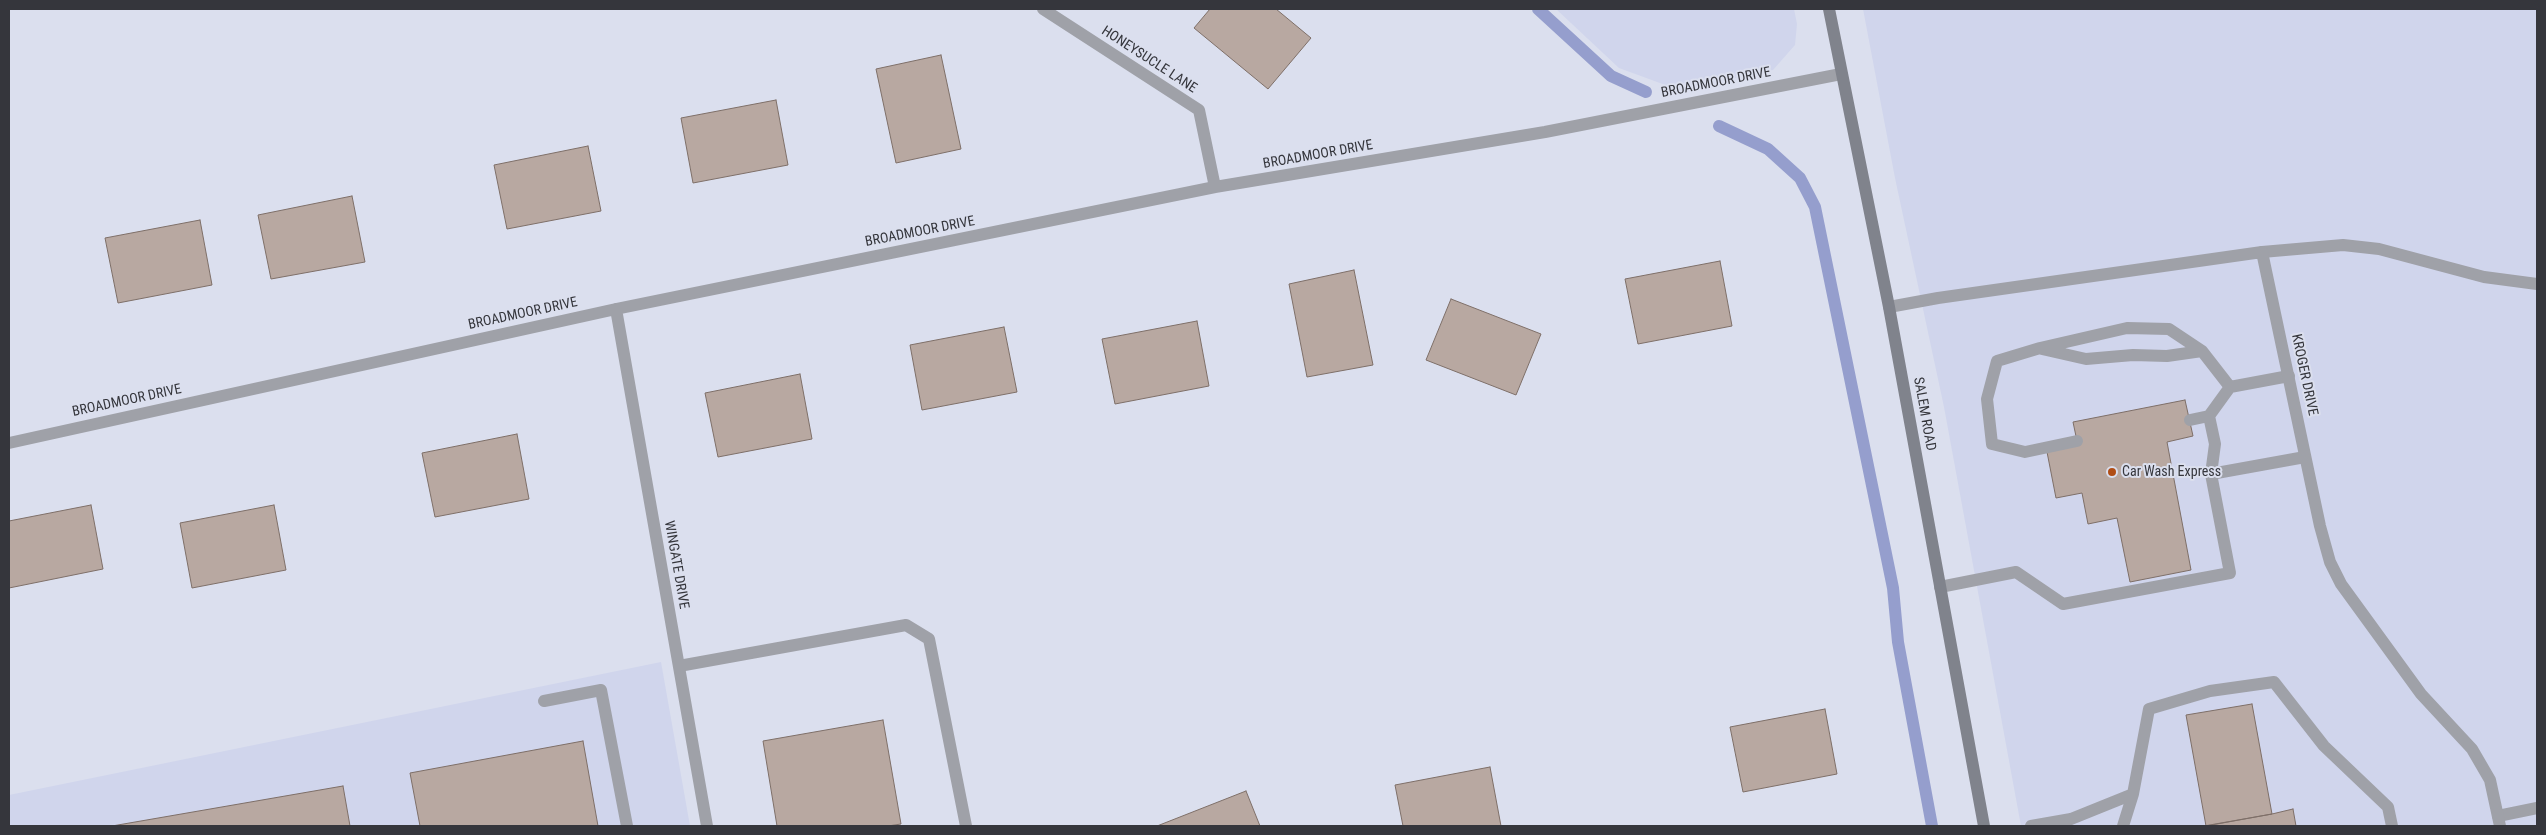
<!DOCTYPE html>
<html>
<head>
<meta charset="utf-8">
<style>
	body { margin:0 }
	#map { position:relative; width:2546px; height:835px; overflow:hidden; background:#dbdfee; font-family:"Roboto Condensed",sans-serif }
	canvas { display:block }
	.frame { position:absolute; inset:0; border:10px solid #35363c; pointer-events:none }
</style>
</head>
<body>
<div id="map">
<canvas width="2546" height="835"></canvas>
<div class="frame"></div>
</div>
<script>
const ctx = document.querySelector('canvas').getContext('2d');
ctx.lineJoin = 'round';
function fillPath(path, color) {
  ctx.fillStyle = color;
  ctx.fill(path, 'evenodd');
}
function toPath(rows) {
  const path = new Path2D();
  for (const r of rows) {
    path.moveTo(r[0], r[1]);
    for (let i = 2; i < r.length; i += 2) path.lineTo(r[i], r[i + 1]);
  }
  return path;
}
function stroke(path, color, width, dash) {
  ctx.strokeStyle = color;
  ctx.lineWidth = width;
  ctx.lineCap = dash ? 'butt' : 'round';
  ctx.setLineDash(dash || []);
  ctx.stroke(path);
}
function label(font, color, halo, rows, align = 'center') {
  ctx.font = font + ' "Roboto Condensed",sans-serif';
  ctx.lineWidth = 4;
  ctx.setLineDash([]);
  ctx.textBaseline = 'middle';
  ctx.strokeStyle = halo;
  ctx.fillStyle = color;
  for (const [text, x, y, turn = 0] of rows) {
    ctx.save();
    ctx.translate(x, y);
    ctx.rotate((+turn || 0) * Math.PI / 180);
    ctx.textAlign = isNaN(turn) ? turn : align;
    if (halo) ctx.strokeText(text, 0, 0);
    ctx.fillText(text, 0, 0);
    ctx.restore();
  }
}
const built = toPath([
	[1556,9,1794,9,1797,24,1795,45,1773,70,1679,90,1619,68],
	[1863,9,2537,9,2537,826,2021,826,1944,407,1895,178],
	[661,662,690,826,9,826,9,795]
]);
const stream = toPath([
	[1538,9,1611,76,1646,92],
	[1719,126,1768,149,1800,178,1815,207,1893,588,1898,642,1932,826]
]);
const building = toPath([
	[1210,9,1276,9,1311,38,1268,89,1194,28,1210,9],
	[941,55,961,149,896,163,876,69,941,55],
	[776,100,788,165,693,183,681,118,776,100],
	[588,146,601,211,507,229,494,165,588,146],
	[352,196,365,262,271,279,258,215,352,196],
	[200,220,212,285,118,303,105,238,200,220],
	[1720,261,1732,326,1638,344,1625,279,1720,261],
	[1354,270,1373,365,1307,377,1289,284,1354,270],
	[1451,299,1541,334,1516,395,1426,360,1451,299],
	[1197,321,1209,386,1115,404,1102,339,1197,321],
	[1004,327,1017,392,922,410,910,345,1004,327],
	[800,374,812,439,718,457,705,393,800,374],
	[2185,400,2193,436,2167,442,2191,570,2130,582,2117,518,2088,524,2082,493,2056,498,2047,452,2077,441,2073,422,2185,400],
	[517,434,529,499,435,517,422,453,517,434],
	[91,505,103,569,9,588,9,521,91,505],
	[274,505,286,570,192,588,180,523,274,505],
	[2252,704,2272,814,2206,826,2186,715,2252,704],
	[1825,709,1837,774,1743,792,1730,727,1825,709],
	[883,720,901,824,888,826,777,826,763,741,883,720],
	[583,741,598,826,420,826,410,773,583,741],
	[1490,767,1501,826,1403,826,1395,785,1490,767],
	[343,786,350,826,112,826,343,786],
	[1246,791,1260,826,1157,826,1246,791],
	[2293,809,2296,826,2204,826,2272,814,2293,809]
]);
const lane = toPath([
	[2262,252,2343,245,2379,249,2484,277,2537,284],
	[2042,349,2086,359,2133,355,2167,356,2202,351],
	[2209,416,2215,444,2211,474],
	[2190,420,2209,416,2230,387,2289,376],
	[2077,441,2025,452,1992,444,1987,399,1997,361,2040,348,2127,328,2169,329,2202,351,2230,387],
	[1940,587,2016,572,2063,604,2230,573,2211,474,2305,457],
	[544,701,601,690,627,826],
	[2498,816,2537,808],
	[2031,826,2071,819,2133,794],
	[2123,826,2133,794,2149,709,2210,691,2274,682,2324,746,2388,807,2392,826]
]);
const street = toPath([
	[1043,9,1199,110,1215,187],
	[1889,307,1938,298,2262,252,2320,526,2330,562,2341,584,2421,694,2472,749,2490,780,2500,826],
	[616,309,707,826],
	[9,443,616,309,1215,187,1545,132,1841,74],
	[679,666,906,625,929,639,966,826]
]);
const secondary = toPath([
	[1829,9,1889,307,1984,826]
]);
const markers = [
	[2112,472,5,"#b04d15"]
];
const streetNames = [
	["HONEYSUCLE LANE",1149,60,33],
	["BROADMOOR DRIVE",1716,83,-11],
	["BROADMOOR DRIVE",1318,155,-10],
	["BROADMOOR DRIVE",920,232,-11],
	["BROADMOOR DRIVE",523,314,-12],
	["KROGER DRIVE",2304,375,78],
	["BROADMOOR DRIVE",127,401,-12],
	["SALEM ROAD",1924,414,80],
	["WINGATE DRIVE",676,565,80]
];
const poiNames = [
	["Car Wash Express",2122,472]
];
fillPath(built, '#d0d5ec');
stroke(stream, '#959ecd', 12);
fillPath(building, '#b8a8a1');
stroke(building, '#7e6f68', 1);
stroke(lane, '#9fa1a8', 12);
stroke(street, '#9fa1a8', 12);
stroke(secondary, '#80838c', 12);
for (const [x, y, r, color] of markers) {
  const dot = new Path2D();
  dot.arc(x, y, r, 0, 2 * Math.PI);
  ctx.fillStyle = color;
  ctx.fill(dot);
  stroke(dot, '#dbdfee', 2);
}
label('14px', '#35363c', '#dbdfee', streetNames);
label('14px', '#35363c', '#dbdfee', poiNames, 'left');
</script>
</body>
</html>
